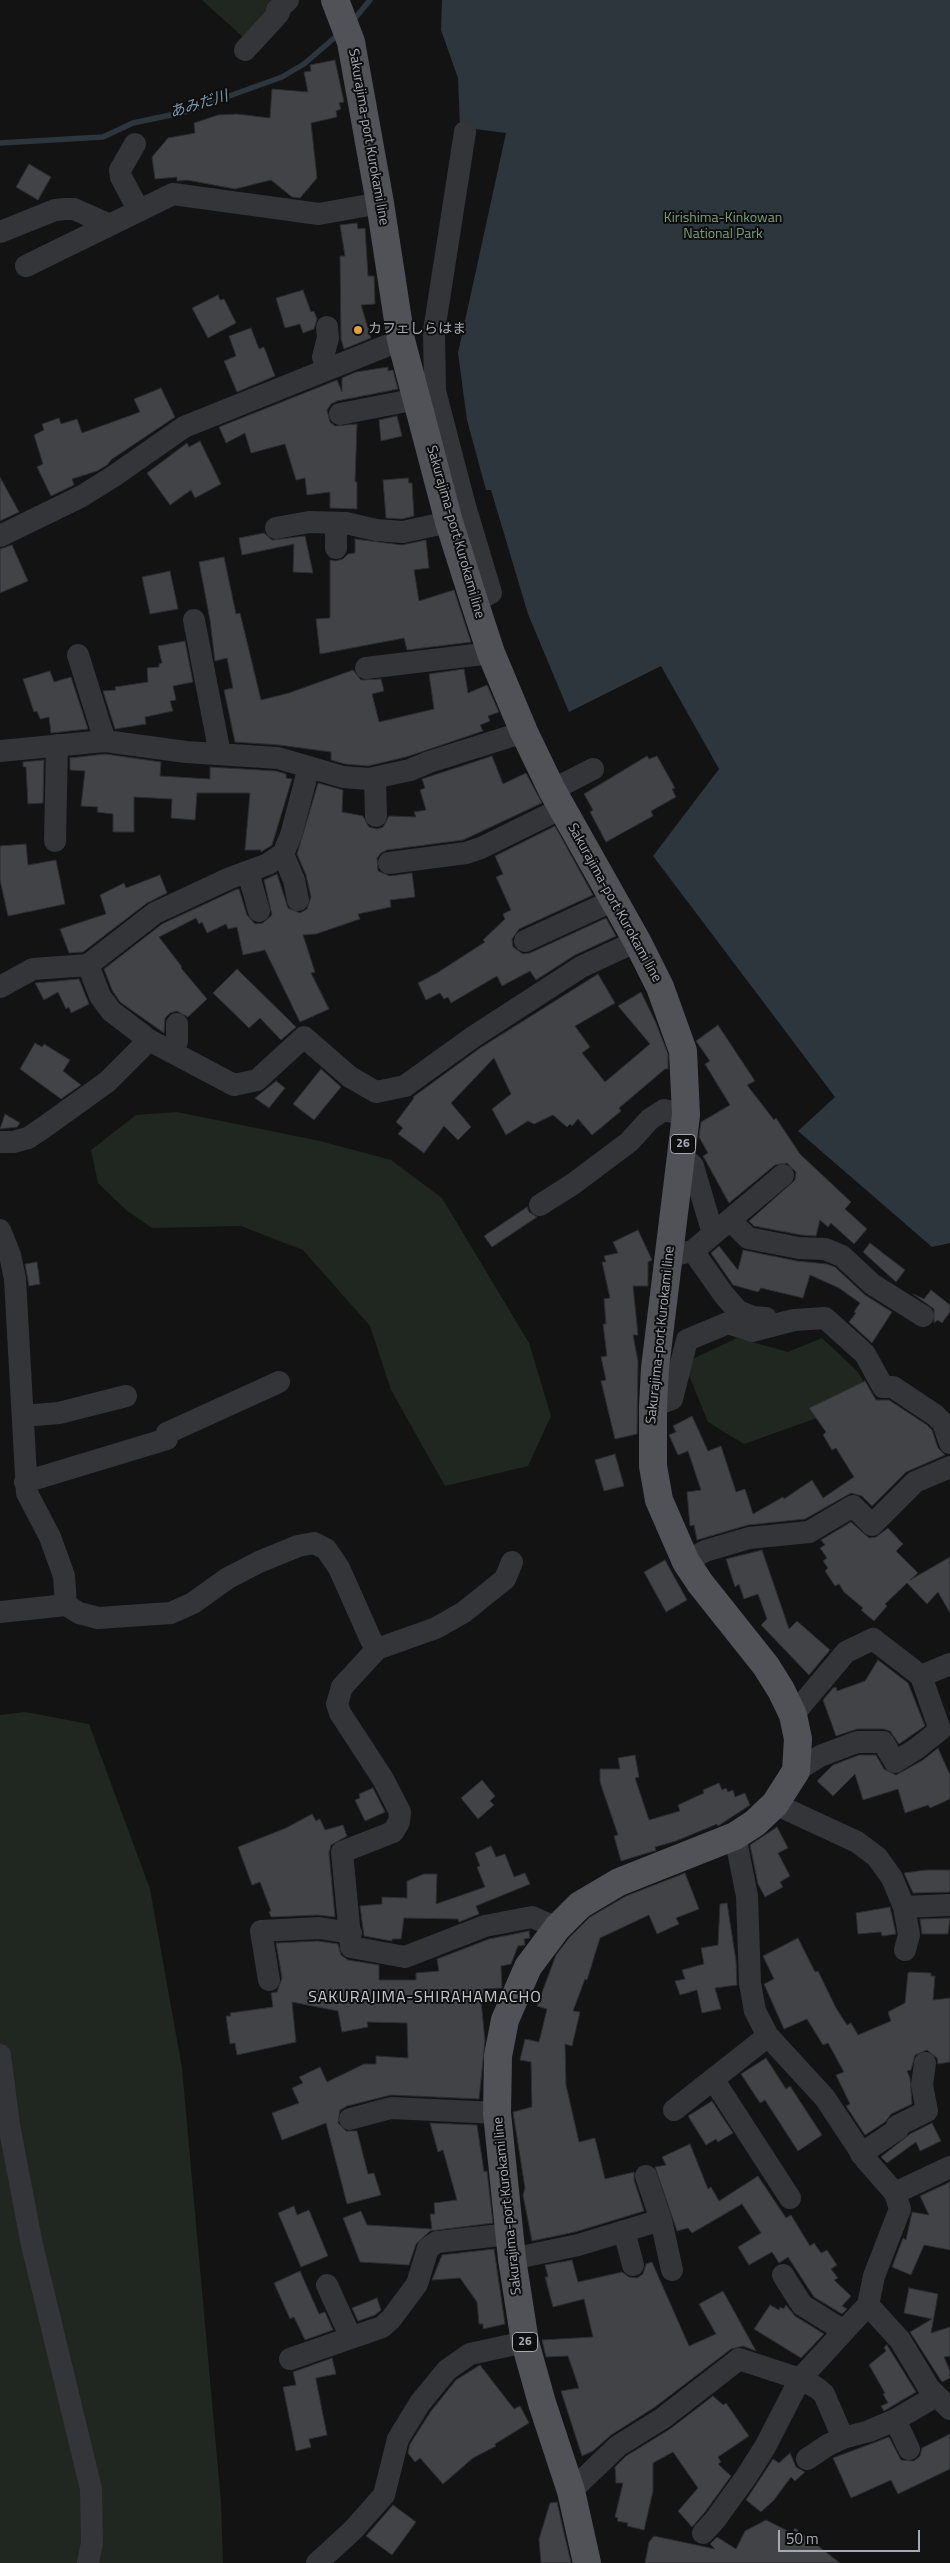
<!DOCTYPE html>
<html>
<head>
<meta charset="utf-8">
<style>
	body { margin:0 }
	#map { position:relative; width:950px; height:2563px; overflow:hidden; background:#131314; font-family:"Titillium Web",sans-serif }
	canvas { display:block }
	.scale { position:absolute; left:778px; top:2530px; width:142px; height:22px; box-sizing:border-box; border:2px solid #a6aab3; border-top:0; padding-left:6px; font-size:15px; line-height:18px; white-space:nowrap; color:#a6aab3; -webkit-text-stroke:4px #0e0e0f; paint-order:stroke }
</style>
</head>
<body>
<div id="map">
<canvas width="950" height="2563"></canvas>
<div class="scale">50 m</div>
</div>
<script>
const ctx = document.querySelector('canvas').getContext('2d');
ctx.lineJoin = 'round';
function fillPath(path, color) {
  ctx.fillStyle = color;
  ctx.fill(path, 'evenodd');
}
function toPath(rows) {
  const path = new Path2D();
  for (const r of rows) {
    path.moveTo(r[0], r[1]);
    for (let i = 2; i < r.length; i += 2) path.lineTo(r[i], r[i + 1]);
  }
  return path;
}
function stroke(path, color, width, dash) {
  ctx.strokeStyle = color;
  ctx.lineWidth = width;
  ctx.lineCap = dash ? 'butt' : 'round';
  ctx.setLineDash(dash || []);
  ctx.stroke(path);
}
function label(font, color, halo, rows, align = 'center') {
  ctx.font = font + ' "Titillium Web","Noto Sans JP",sans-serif';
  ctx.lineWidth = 4;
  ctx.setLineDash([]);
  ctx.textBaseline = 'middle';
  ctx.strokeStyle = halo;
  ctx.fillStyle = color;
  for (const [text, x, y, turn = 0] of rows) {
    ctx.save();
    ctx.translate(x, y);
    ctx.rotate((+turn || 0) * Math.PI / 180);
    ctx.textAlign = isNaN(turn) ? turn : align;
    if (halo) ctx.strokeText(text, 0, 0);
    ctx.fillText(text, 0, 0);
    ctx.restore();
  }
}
const green = toPath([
	[202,0,281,0,245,39],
	[177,1112,320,1141,391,1160,442,1198,529,1343,551,1416,528,1466,445,1486,391,1390,370,1326,303,1250,241,1226,152,1228,126,1210,98,1183,91,1150,136,1115],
	[737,1338,788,1352,822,1338,858,1372,873,1398,744,1444,708,1422,684,1363],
	[25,1712,89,1724,150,1889,182,2068,221,2502,223,2563,0,2563,0,1715]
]);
const water = toPath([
	[442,0,950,0,950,1243,932,1247,798,1131,835,1097,653,856,719,769,661,666,569,712,528,614,491,490,486,490,467,420,458,353,506,133,460,127,458,78,441,30]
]);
const stream = toPath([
	[352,22,370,0],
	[0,143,103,137,133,123,185,112,282,77,304,64,340,33]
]);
const building = toPath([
	[335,60,344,102,339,103,341,109,336,111,337,117,311,123,317,178,300,198,292,197,271,180,235,189,187,180,177,181,177,177,155,179,152,157,168,138,195,133,194,123,218,115,237,114,270,118,272,89,308,92,304,72,311,71,310,65,335,60],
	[29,164,51,177,38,200,16,187,29,164],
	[357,223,358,229,365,228,368,276,374,276,375,304,361,305,371,338,344,349,341,339,340,256,345,256,340,225,357,223],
	[303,290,311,312,314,311,317,319,314,329,303,333,300,324,285,328,276,298,303,290],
	[218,295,220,300,224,299,236,323,208,338,192,308,218,295],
	[251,328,259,349,264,347,275,376,237,392,224,361,236,356,229,336,251,328],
	[388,367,388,371,393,370,398,389,337,401,331,404,327,410,330,422,335,426,357,424,355,482,357,482,357,509,330,508,330,492,307,495,305,478,296,480,285,444,251,453,245,433,226,443,219,427,337,380,342,392,342,378,356,372,388,367],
	[161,388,175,417,112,459,107,465,97,471,72,479,74,485,51,496,37,467,43,464,34,435,44,430,42,424,59,418,61,424,77,419,82,433,140,412,134,399,161,388],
	[397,416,402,436,381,441,379,420,397,416],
	[200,441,221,484,195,498,191,490,170,505,147,473,187,443,189,447,200,441],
	[0,477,19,512,0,521,0,477],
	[408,478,409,483,412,483,414,516,402,519,386,518,383,480,408,478],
	[264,533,272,540,305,536,313,573,293,572,294,544,242,555,239,538,264,533],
	[355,539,402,545,426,540,429,568,414,570,419,601,454,590,471,642,407,650,404,638,320,654,316,619,330,618,330,560,336,561,343,559,348,554,355,553,355,539],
	[12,545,28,581,0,593,0,549,12,545],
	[224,557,236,614,240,613,261,700,289,693,353,670,361,680,381,679,384,691,372,694,379,722,434,709,429,674,464,669,468,693,487,685,499,712,488,716,490,721,480,725,483,731,406,757,368,766,345,764,331,760,331,752,279,745,235,742,224,690,233,688,227,658,215,661,210,620,199,562,224,557],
	[170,571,178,609,150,614,142,577,170,571],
	[185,641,193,682,173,686,176,700,170,701,173,711,145,717,146,724,115,729,103,691,116,690,115,687,148,682,147,668,159,667,159,664,162,663,158,646,185,641],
	[50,671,54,682,71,677,88,729,51,733,49,717,40,719,37,711,34,712,23,679,50,671],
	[105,754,161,762,160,776,210,779,210,767,276,771,286,774,286,778,292,779,272,845,261,852,261,850,245,850,250,793,197,793,195,820,171,818,172,799,134,797,134,832,113,832,113,814,97,812,98,807,81,806,85,771,70,770,70,758,105,754],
	[492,756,503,784,526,773,542,803,463,840,387,850,381,853,377,858,378,871,390,876,412,873,415,897,390,900,391,907,358,914,360,919,316,934,303,935,315,972,311,973,329,1009,300,1022,265,950,243,955,237,927,228,929,226,924,207,933,202,922,199,924,196,918,159,937,182,967,181,968,207,999,188,1017,177,1011,170,1013,165,1018,164,1033,120,1002,112,990,104,969,162,924,235,890,239,889,247,915,255,924,263,923,272,915,264,880,277,874,288,908,300,913,307,909,311,897,306,875,297,854,318,783,343,790,342,812,363,816,369,827,377,829,383,827,389,816,416,817,414,812,426,810,420,790,425,788,422,779,492,756],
	[647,756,649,759,657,756,675,788,672,789,676,797,651,811,653,816,606,842,590,812,593,810,584,794,647,756],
	[44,760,43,803,28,804,26,767,23,767,23,762,44,760],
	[555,826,593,895,519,929,512,939,513,947,523,954,530,953,606,918,616,936,575,955,536,980,530,971,502,986,497,976,451,1003,448,997,444,999,440,993,426,1000,418,983,437,973,485,942,483,940,505,919,503,914,511,910,496,877,503,874,495,856,555,826],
	[26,844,28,865,56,860,65,904,8,916,0,880,0,846,26,844],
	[160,875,167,893,147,903,83,952,69,953,60,929,106,914,100,895,124,883,126,888,160,875],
	[237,969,296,1027,281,1040,260,1018,249,1028,213,993,237,969],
	[598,974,615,1003,575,1026,590,1047,582,1053,605,1082,650,1044,618,1006,641,992,656,1023,668,1054,668,1069,665,1069,619,1108,621,1111,603,1126,592,1135,578,1119,572,1126,570,1124,567,1127,553,1115,534,1124,528,1121,506,1135,492,1109,511,1094,494,1058,451,1103,471,1127,458,1140,444,1126,424,1153,398,1134,403,1128,396,1122,414,1098,413,1097,480,1048,598,974],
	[79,979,89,1004,71,1013,69,1007,66,1009,58,992,44,1000,35,983,79,979],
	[718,1025,755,1081,747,1085,774,1120,776,1118,800,1154,851,1202,845,1209,867,1229,854,1244,831,1223,828,1227,820,1220,816,1236,801,1235,754,1226,749,1221,795,1180,796,1172,787,1163,775,1165,729,1203,703,1156,708,1153,699,1137,701,1122,730,1105,705,1064,710,1061,696,1041,718,1025],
	[35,1043,42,1047,44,1044,70,1060,63,1071,81,1085,61,1099,20,1069,35,1043],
	[321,1069,341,1087,314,1120,293,1104,321,1069],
	[276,1081,285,1088,269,1108,255,1098,276,1081],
	[5,1114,20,1123,17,1127,0,1129,5,1114],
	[527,1207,529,1212,537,1217,492,1247,484,1236,527,1207],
	[638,1230,652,1260,648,1262,648,1286,633,1286,638,1335,633,1335,638,1361,637,1434,615,1439,601,1381,606,1380,601,1357,607,1356,603,1324,606,1324,604,1299,610,1298,602,1262,606,1262,604,1256,618,1253,613,1242,638,1230],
	[870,1243,905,1270,896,1282,863,1252,870,1243],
	[719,1246,738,1270,743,1250,797,1261,827,1264,835,1267,865,1295,892,1312,872,1343,849,1322,856,1313,854,1312,860,1303,839,1288,810,1275,803,1298,761,1288,758,1292,733,1285,711,1253,719,1246],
	[37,1262,40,1284,29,1286,25,1264,37,1262],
	[931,1290,950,1305,950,1312,942,1323,938,1320,934,1323,934,1309,913,1294,924,1299,931,1290],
	[865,1381,876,1400,889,1400,927,1425,932,1430,938,1448,945,1455,906,1472,872,1506,862,1496,851,1493,805,1519,748,1525,697,1540,694,1525,690,1526,687,1492,701,1490,688,1451,678,1455,669,1435,676,1432,673,1426,692,1416,708,1451,721,1446,736,1492,745,1489,753,1514,783,1497,784,1499,812,1480,823,1498,854,1477,836,1448,832,1450,823,1435,826,1432,809,1408,865,1381],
	[615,1454,624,1486,604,1491,595,1460,615,1454],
	[851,1522,869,1538,876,1537,888,1528,903,1544,896,1551,918,1573,910,1580,950,1557,950,1613,938,1592,927,1604,907,1583,885,1604,887,1606,874,1621,861,1610,863,1608,844,1592,839,1584,835,1586,825,1571,828,1568,823,1561,827,1558,820,1548,825,1545,821,1540,851,1522],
	[762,1550,789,1629,797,1621,830,1650,809,1675,761,1625,767,1619,758,1594,744,1599,739,1584,735,1587,726,1559,762,1550],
	[665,1560,687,1600,666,1612,644,1572,665,1560],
	[878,1660,908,1683,925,1726,899,1744,890,1731,883,1729,857,1729,836,1736,823,1700,833,1688,836,1687,837,1691,865,1681,878,1660],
	[938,1748,950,1775,950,1799,930,1808,928,1805,905,1813,898,1789,863,1800,855,1774,833,1796,817,1781,833,1765,859,1755,876,1755,884,1769,896,1775,923,1760,938,1748],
	[635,1755,639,1777,635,1778,649,1820,680,1811,678,1805,704,1793,703,1790,719,1783,722,1790,726,1788,728,1792,733,1790,735,1797,745,1793,750,1805,718,1826,717,1824,676,1841,655,1847,656,1851,654,1851,621,1861,614,1836,618,1835,600,1782,600,1769,620,1769,618,1758,635,1755],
	[482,1780,495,1796,490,1801,494,1805,478,1819,461,1798,482,1780],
	[373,1788,385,1812,365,1821,355,1800,360,1798,359,1794,373,1788],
	[312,1814,316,1821,320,1819,325,1830,343,1825,347,1836,331,1845,329,1853,335,1917,318,1915,271,1917,269,1912,271,1911,260,1882,252,1885,238,1847,286,1828,312,1814],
	[777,1827,788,1848,778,1853,790,1876,780,1882,783,1887,765,1897,758,1884,750,1845,777,1827],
	[491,1846,496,1857,505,1854,514,1877,525,1873,530,1884,476,1906,479,1914,459,1922,458,1919,404,1918,401,1939,392,1939,392,1941,364,1936,360,1906,382,1904,382,1897,407,1898,407,1881,424,1874,437,1874,436,1904,485,1887,477,1867,480,1866,475,1853,491,1846],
	[926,1870,950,1870,950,1892,913,1893,904,1873,926,1870],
	[685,1873,699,1909,676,1918,679,1924,657,1934,649,1915,600,1938,587,1980,585,1979,573,2011,580,2012,572,2046,565,2044,566,2085,579,2142,595,2138,605,2179,634,2172,634,2180,644,2211,575,2232,532,2241,523,2195,525,2188,513,2112,532,2107,531,2062,520,2060,525,2039,539,2042,547,2009,537,2006,556,1955,569,1938,590,1917,626,1896,685,1873],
	[727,1903,736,1961,737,1985,715,1988,721,2009,702,2013,697,1990,680,1995,675,1981,685,1979,682,1970,704,1964,701,1948,718,1945,720,1904,727,1903],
	[890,1907,896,1934,882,1936,881,1932,858,1934,856,1913,890,1907],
	[950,1918,948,1934,922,1934,920,1919,950,1918],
	[529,1931,530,1938,524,1939,525,1945,518,1946,511,1964,501,1966,502,1988,483,1989,485,2000,481,2001,485,2041,479,2099,391,2095,347,2106,340,2110,338,2123,346,2131,357,2131,368,2174,374,2173,381,2195,347,2204,326,2123,282,2140,272,2113,299,2103,292,2088,303,2083,299,2077,320,2067,327,2082,364,2064,376,2064,376,2056,408,2058,407,2023,367,2022,368,2027,342,2032,338,2011,292,2002,296,2042,237,2055,235,2043,230,2044,226,2016,231,2016,230,2013,273,2007,271,1993,277,1992,282,1978,276,1943,318,1941,338,1944,341,1955,348,1960,379,1965,379,1980,416,1980,416,1973,439,1971,437,1959,489,1939,529,1931],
	[798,1938,815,1972,818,1971,836,2008,847,2025,851,2023,858,2035,891,2021,888,2012,905,2003,908,1973,910,1972,931,1973,931,1976,935,1976,933,2000,950,1998,950,2062,938,2064,937,2058,927,2050,915,2055,911,2070,907,2071,910,2078,912,2104,891,2114,885,2122,865,2135,846,2106,850,2104,836,2075,844,2072,828,2043,823,2045,807,2019,784,2029,764,1984,774,1979,763,1956,798,1938],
	[766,2058,786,2089,790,2086,822,2135,798,2151,765,2100,760,2103,741,2074,766,2058],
	[712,2101,733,2133,718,2142,716,2139,706,2145,688,2116,712,2101],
	[430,2123,477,2125,484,2172,487,2171,493,2223,430,2231,416,2244,409,2265,360,2262,343,2218,361,2211,367,2225,432,2229,430,2214,435,2214,434,2203,457,2200,443,2150,438,2152,430,2123],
	[932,2123,941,2141,920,2151,916,2142,887,2163,881,2157,910,2134,932,2123],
	[690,2144,708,2189,711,2187,719,2201,758,2176,786,2218,791,2215,810,2246,814,2243,821,2253,827,2250,837,2265,831,2269,838,2278,834,2280,851,2296,842,2306,847,2309,842,2314,814,2297,788,2257,779,2263,772,2252,749,2265,738,2247,761,2233,742,2204,692,2233,688,2228,677,2231,655,2167,666,2165,662,2157,690,2144],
	[950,2182,950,2250,924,2245,911,2275,892,2267,903,2238,906,2240,912,2212,929,2215,920,2196,950,2182],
	[294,2206,297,2215,309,2210,328,2256,301,2267,278,2213,294,2206],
	[494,2249,505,2324,483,2329,483,2324,479,2324,477,2302,460,2278,432,2280,442,2255,494,2249],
	[572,2260,578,2282,622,2272,629,2277,637,2278,643,2274,646,2264,652,2262,689,2346,716,2334,699,2304,723,2291,756,2351,743,2346,731,2349,655,2407,611,2435,593,2451,582,2456,561,2391,579,2388,568,2356,546,2357,542,2340,593,2337,584,2299,553,2307,545,2277,548,2277,545,2265,572,2260],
	[300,2271,319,2314,325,2312,333,2330,305,2340,294,2317,290,2319,274,2283,300,2271],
	[909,2288,938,2294,931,2333,950,2327,950,2356,944,2357,950,2371,950,2378,942,2382,910,2332,932,2319,904,2313,909,2288],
	[377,2298,381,2310,375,2315,358,2321,352,2308,377,2298],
	[770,2305,779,2310,780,2307,784,2309,786,2305,795,2316,824,2334,801,2358,754,2329,770,2305],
	[887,2345,916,2392,884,2411,881,2406,888,2403,883,2394,885,2393,869,2365,886,2351,884,2347,887,2345],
	[332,2358,336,2374,316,2378,316,2380,327,2435,309,2439,311,2447,296,2451,283,2387,296,2385,293,2372,332,2358],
	[480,2365,514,2409,520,2406,529,2423,495,2444,496,2446,473,2458,443,2484,420,2458,415,2462,408,2453,410,2444,431,2411,456,2380,480,2365],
	[713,2396,723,2405,726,2403,749,2436,718,2457,721,2462,718,2464,731,2476,705,2512,692,2527,678,2511,698,2488,673,2452,653,2463,653,2491,644,2530,627,2526,628,2523,617,2521,618,2518,615,2517,623,2483,616,2483,615,2467,626,2456,670,2429,713,2396],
	[950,2434,950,2469,898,2494,891,2480,851,2498,833,2458,889,2437,901,2460,914,2461,920,2456,922,2448,950,2434],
	[790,2453,796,2467,805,2472,795,2481,791,2477,774,2500,761,2512,746,2500,773,2459,779,2463,790,2453],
	[557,2502,571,2563,541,2563,539,2539,550,2503,557,2502],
	[393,2505,416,2522,392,2555,366,2536,393,2505],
	[766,2520,792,2533,795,2528,840,2563,645,2563,649,2542,654,2536,715,2549,710,2544,717,2537,736,2549,745,2531,766,2520]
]);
const minor = toPath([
	[245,50,279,13,277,10,288,0],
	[465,132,434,331,435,391,465,506,491,593,474,601],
	[135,144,120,170,121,177,139,211],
	[0,232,55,210,65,209,74,209,110,225],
	[26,266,173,194,319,214,380,203],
	[327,327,328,338,323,357,327,369],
	[340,414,417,399],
	[276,528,309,522,346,523,376,530,403,532,449,522],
	[0,536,82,496,114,476,184,427,401,340],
	[336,548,336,523],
	[194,620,220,754],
	[78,655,105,741],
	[366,668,491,653],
	[0,751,105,741,186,752,278,758,343,777,369,779,410,770,429,762,524,732],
	[375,778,376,816],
	[552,790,593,769],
	[55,841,57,745],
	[283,854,294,880,298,900],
	[389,863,466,853,481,848,562,808],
	[248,872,259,911],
	[525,941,614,900],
	[88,965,100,996,111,1011,149,1040,234,1085,257,1080,304,1037,350,1077,376,1092,405,1086,473,1037,581,967,637,941],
	[0,987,33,969,88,965,155,913,230,878,268,864,283,854,291,835,309,767],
	[171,1052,177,1041,177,1024],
	[0,1142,13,1142,28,1138,43,1128,107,1082,149,1040],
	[682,1156,693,1166,713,1234],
	[540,1205,573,1184,629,1142,650,1119,664,1110,686,1115],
	[730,1220,748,1238,799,1248,825,1249,842,1256,872,1284,923,1316],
	[0,1230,10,1255,15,1279,27,1493,50,1537,64,1576,66,1605],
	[693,1251,783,1175],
	[669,1256,693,1251,724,1295,738,1311,753,1317,766,1318],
	[653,1406,672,1399,687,1340,728,1323,752,1331,794,1320,825,1318,865,1354,883,1387,893,1387,935,1415,943,1423,950,1443],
	[23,1416,59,1413,126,1396],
	[25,1482,167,1439,167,1433,279,1382],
	[686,1562,705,1551,749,1538,809,1532,853,1506,872,1525,915,1482,950,1467],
	[0,1612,66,1605,79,1613,98,1618,171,1613,193,1603,228,1578,259,1562,298,1546,314,1543,326,1549,339,1568,371,1640,377,1649,342,1687,337,1704,340,1713,383,1779,400,1812,399,1822,393,1832,342,1852,351,1947,405,1957,485,1926,532,1917,557,1928],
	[377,1649,436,1628,464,1612,505,1579,512,1562],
	[793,1715,846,1652,873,1639,921,1676,950,1664],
	[796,1771,820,1756,857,1742,883,1742,895,1762,916,1749,940,1730,921,1676],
	[775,1804,857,1842,877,1857,892,1878,904,1907,909,1935,905,1950],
	[904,1907,950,1905],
	[269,1980,261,1931,319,1928,351,1933],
	[0,2055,9,2125,32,2245,91,2489,92,2543,88,2563],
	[713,2079,790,2198],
	[674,2110,768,2036],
	[350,2119,391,2108,497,2113],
	[861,2154,898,2129,897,2126,927,2111,922,2085,925,2063],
	[646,2176,661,2220],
	[895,2193,950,2167],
	[624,2231,633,2265],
	[512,2259,578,2245,661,2220,672,2270],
	[783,2275,802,2305,844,2331],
	[327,2285,351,2338],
	[868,2305,900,2340,929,2388,950,2409],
	[290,2359,382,2327,391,2319,417,2284,428,2248,437,2242,510,2234],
	[895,2420,909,2449],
	[807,2459,828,2445,843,2438],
	[571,2491,618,2446,663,2418,739,2359,800,2379,868,2305,874,2276,900,2209,895,2193,866,2160,825,2098,768,2036,755,2011,750,1983,747,1896,735,1836],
	[703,2533,715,2520,746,2477,765,2447,800,2379,817,2388,824,2394,843,2438,869,2431,895,2420,936,2396],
	[317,2563,353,2530,384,2495,398,2439,420,2403,447,2370,470,2354,525,2342]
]);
const major = toPath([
	[335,0,351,42,380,203,401,340,449,522,474,601,491,653,524,732,552,790,637,941,660,987,683,1051,686,1115,655,1368,653,1406,653,1466,659,1500,686,1562,700,1583,766,1666,781,1690,793,1715,798,1739,796,1771,775,1804,755,1823,735,1836,619,1882,580,1905,557,1928,528,1967,505,2020,498,2056,497,2113,512,2259,525,2342,542,2403,571,2491,587,2563]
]);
const markers = [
	[358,330,5,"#e0a23f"]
];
const shields = [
	[683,1144,25],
	[525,2342,25]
];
const shieldNames = [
	["26",683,1144],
	["26",525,2342]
];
const streetNames = [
	["Sakurajima-port Kurokami line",368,137,80],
	["Sakurajima-port Kurokami line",455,532,74],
	["Sakurajima-port Kurokami line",614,903,61],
	["Sakurajima-port Kurokami line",661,1335,-84],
	["Sakurajima-port Kurokami line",508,2206,-96]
];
const parkNames = [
	["Kirishima-Kinkowan",723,219],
	["National Park",723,235]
];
const poiNames = [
	["カフェしらはま",368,330]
];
const waterNames = [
	["あみだ川",199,105,-17]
];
const quarterNames = [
	["SAKURAJIMA-SHIRAHAMACHO",425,1998]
];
fillPath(green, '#1f2720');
fillPath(water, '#2d363c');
stroke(stream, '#2d363c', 5.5);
fillPath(building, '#424347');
stroke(building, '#2d2d30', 1);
stroke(minor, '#343539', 22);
stroke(major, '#505258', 28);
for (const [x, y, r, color] of markers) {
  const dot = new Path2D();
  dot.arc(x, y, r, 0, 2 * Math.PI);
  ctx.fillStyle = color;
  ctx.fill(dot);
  stroke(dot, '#0e0e0f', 2);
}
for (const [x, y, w] of shields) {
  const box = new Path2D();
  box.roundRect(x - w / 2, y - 9.5, w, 19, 4);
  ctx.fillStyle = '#0e0e0f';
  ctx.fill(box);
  stroke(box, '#a6aab3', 1);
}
label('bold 12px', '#a6aab3', null, shieldNames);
label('14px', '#a6aab3', '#0e0e0f', streetNames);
label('14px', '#7e9d7f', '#0e0e0f', parkNames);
label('14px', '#a6aab3', '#0e0e0f', poiNames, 'left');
label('italic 15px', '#7f99ac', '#0e0e0f', waterNames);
ctx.letterSpacing = '1px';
label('16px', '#c6c9d0', '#0e0e0f', quarterNames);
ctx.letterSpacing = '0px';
</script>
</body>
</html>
